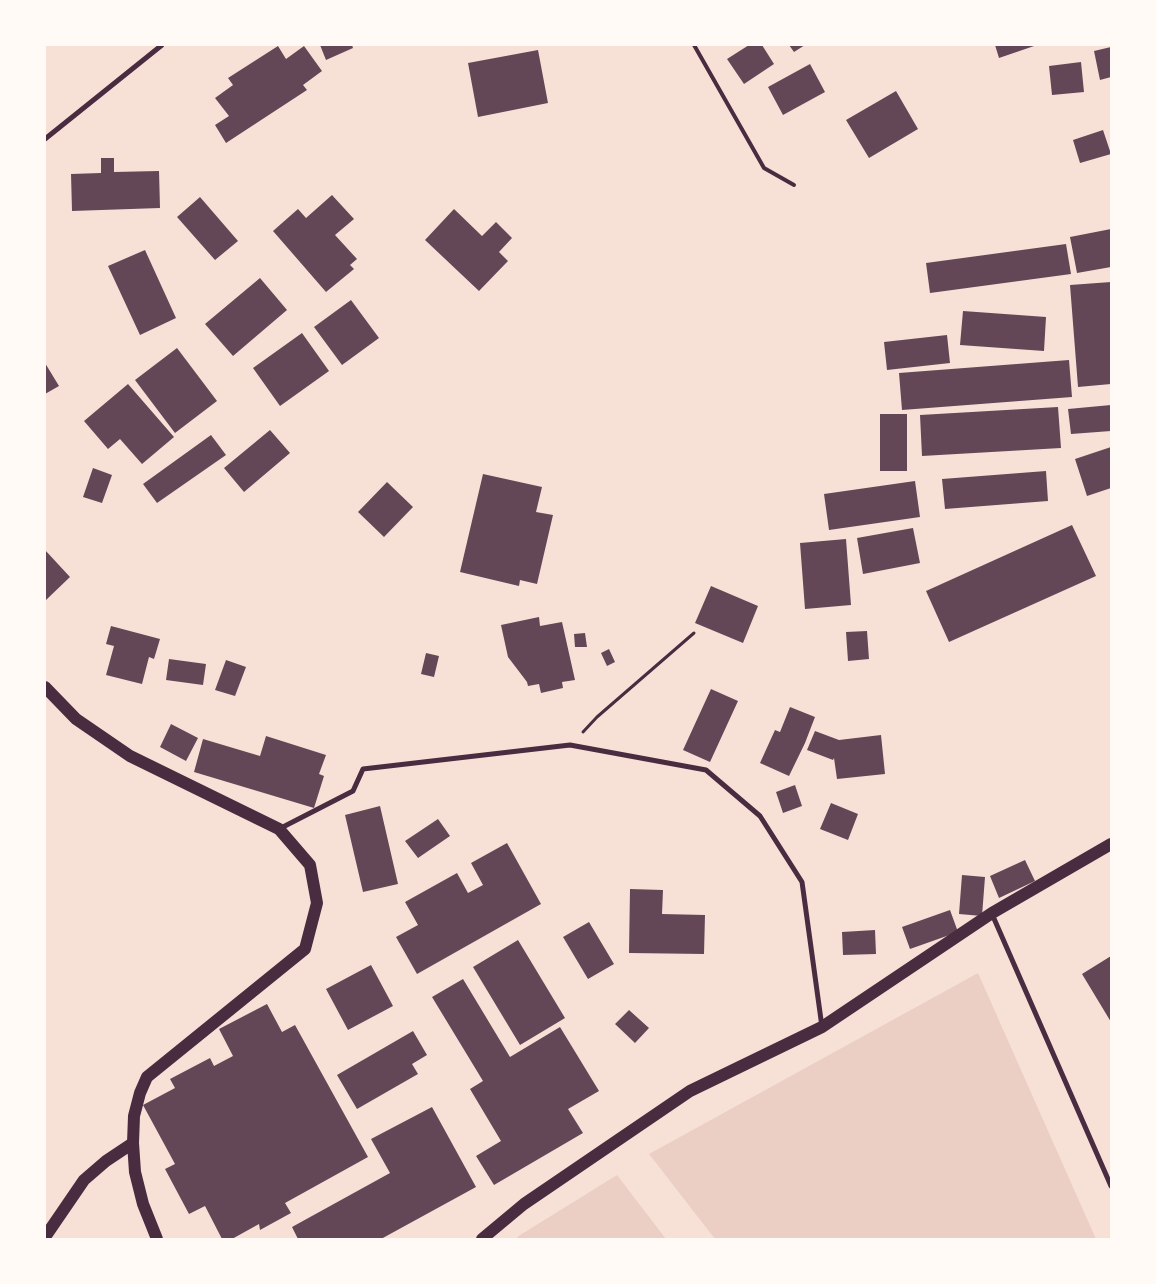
<!DOCTYPE html>
<html>
<head>
<meta charset="utf-8">
<style>
	body { margin:0 }
	#map { position:relative; width:1156px; height:1284px; overflow:hidden; background:#f7e1d7; font-family:"Titillium Web",sans-serif }
	canvas { display:block }
	.frame { position:absolute; inset:0; border:46px solid #fffaf5; pointer-events:none }
</style>
</head>
<body>
<div id="map">
<canvas width="1156" height="1284"></canvas>
<div class="frame"></div>
</div>
<script>
const ctx = document.querySelector('canvas').getContext('2d');
ctx.lineJoin = 'round';
function fillPath(path, color) {
  ctx.fillStyle = color;
  ctx.fill(path, 'evenodd');
}
function toPath(rows) {
  const path = new Path2D();
  for (const r of rows) {
    path.moveTo(r[0], r[1]);
    for (let i = 2; i < r.length; i += 2) path.lineTo(r[i], r[i + 1]);
  }
  return path;
}
function stroke(path, color, width, dash) {
  ctx.strokeStyle = color;
  ctx.lineWidth = width;
  ctx.lineCap = dash ? 'butt' : 'round';
  ctx.setLineDash(dash || []);
  ctx.stroke(path);
}
const green = toPath([
	[978,973,1096,1239,715,1239,649,1154],
	[617,1175,666,1239,519,1239,517,1237]
]);
const building = toPath([
	[320,45,352,45,353,48,326,60],
	[749,45,762,45,774,64,744,84,727,59],
	[789,45,805,45,794,52],
	[995,45,1037,45,999,58],
	[278,46,286,59,304,46,322,71,303,85,307,90,226,143,215,125,229,116,215,98,233,85,228,78],
	[1111,47,1111,77,1100,80,1094,51],
	[538,50,548,103,478,117,468,63],
	[1081,62,1084,92,1052,95,1049,66],
	[810,64,825,92,783,115,768,87],
	[896,91,918,129,869,158,846,120],
	[1103,130,1111,154,1080,163,1073,140],
	[101,158,114,158,114,172,159,171,160,208,72,211,71,174,101,173],
	[332,195,354,219,335,235,357,259,350,265,354,269,326,292,273,231,298,209,306,218],
	[200,197,238,241,215,260,177,217],
	[454,209,482,236,496,222,512,238,499,252,508,261,479,291,425,240],
	[1111,229,1111,267,1077,273,1070,237],
	[1066,244,1071,274,930,293,926,263],
	[145,250,176,318,140,335,108,266],
	[260,278,287,310,233,356,205,324],
	[1111,282,1111,384,1078,387,1070,285],
	[351,300,379,338,342,365,314,327],
	[963,311,1046,317,1044,351,960,345],
	[302,333,329,371,280,406,253,368],
	[947,335,950,363,887,370,884,342],
	[177,348,217,401,175,433,135,380],
	[1069,360,1072,397,902,410,899,373],
	[45,363,59,386,45,394],
	[128,384,174,437,142,464,120,439,108,449,84,421],
	[1111,405,1111,431,1071,434,1068,409],
	[1058,407,1061,448,922,456,920,415],
	[880,414,907,414,907,471,880,471],
	[270,430,290,453,244,492,224,468],
	[211,435,226,455,157,503,143,484],
	[1111,447,1111,488,1087,496,1075,459],
	[93,468,112,475,102,503,83,497],
	[1046,471,1048,501,945,509,942,479],
	[483,474,542,487,536,512,553,515,537,584,520,580,519,586,460,572],
	[915,481,920,517,829,530,824,494],
	[387,482,413,507,384,537,358,512],
	[1072,525,1096,576,949,642,926,591],
	[913,528,920,563,863,574,857,538],
	[846,539,851,605,805,609,800,543],
	[45,550,70,577,46,600,45,598],
	[711,586,758,606,743,643,695,623],
	[539,617,540,626,562,622,575,680,562,682,563,688,541,693,539,684,528,686,527,682,508,657,501,625],
	[111,626,160,639,154,659,149,657,142,684,106,675,114,646,106,644],
	[867,631,869,659,848,661,846,632],
	[585,633,587,647,575,647,574,634],
	[609,649,615,662,607,666,601,653],
	[426,653,439,656,434,677,421,674],
	[169,659,206,664,203,685,166,680],
	[226,660,246,667,235,696,215,690],
	[711,689,738,701,710,762,683,750],
	[790,707,815,717,805,743,789,776,760,763,775,730,780,732],
	[171,724,198,738,186,761,160,747],
	[815,731,839,740,881,735,885,774,837,779,834,758,833,760,807,750],
	[266,736,326,755,319,774,324,776,314,808,194,772,203,739,260,756],
	[795,785,802,806,783,813,776,792],
	[831,803,858,814,848,840,820,829],
	[380,806,398,884,363,892,345,815],
	[438,819,450,836,418,858,405,841],
	[507,843,541,904,417,974,396,937,418,925,405,902,457,873,468,893,483,885,471,863],
	[1025,860,1035,881,999,898,990,876],
	[962,875,985,877,982,916,959,914],
	[630,889,663,890,662,914,705,915,704,954,629,953],
	[950,910,958,932,910,949,902,927],
	[589,922,614,964,588,979,563,937],
	[875,930,876,954,843,955,842,932],
	[518,940,565,1018,520,1045,473,967],
	[1111,956,1111,1022,1082,974],
	[371,965,393,1006,348,1030,326,989],
	[463,979,510,1057,560,1027,599,1091,568,1109,583,1133,494,1185,476,1156,501,1141,470,1089,483,1081,432,997],
	[267,1004,282,1032,295,1025,368,1157,285,1203,291,1213,260,1230,259,1224,232,1239,222,1239,205,1206,189,1214,165,1169,175,1164,143,1105,175,1088,170,1079,210,1058,214,1066,233,1056,219,1029],
	[629,1010,649,1028,635,1043,615,1024],
	[413,1031,427,1055,412,1064,418,1074,357,1109,337,1075],
	[432,1107,476,1187,381,1239,298,1239,292,1227,390,1173,371,1139]
]);
const path = toPath([
	[583,732,597,717,694,633]
]);
const service = toPath([
	[694,45,764,168,794,185]
]);
const minor = toPath([
	[45,139,162,45],
	[279,829,353,791,363,769,570,745,706,770,760,816,802,882,822,1027],
	[992,914,1111,1186]
]);
const primary = toPath([
	[45,687,76,719,130,756,279,829,310,865,317,903,305,949,147,1077,140,1093,134,1116,133,1143,135,1172,143,1204,157,1239],
	[45,1237,84,1180,106,1161,133,1143],
	[482,1239,524,1204,690,1091,822,1027,992,913,1111,844]
]);
fillPath(green, '#ebcfc5');
fillPath(building, '#644757');
stroke(path, '#4a2c40', 3);
stroke(service, '#4a2c40', 4);
stroke(minor, '#4a2c40', 5);
stroke(primary, '#4a2c40', 12);
</script>
</body>
</html>
